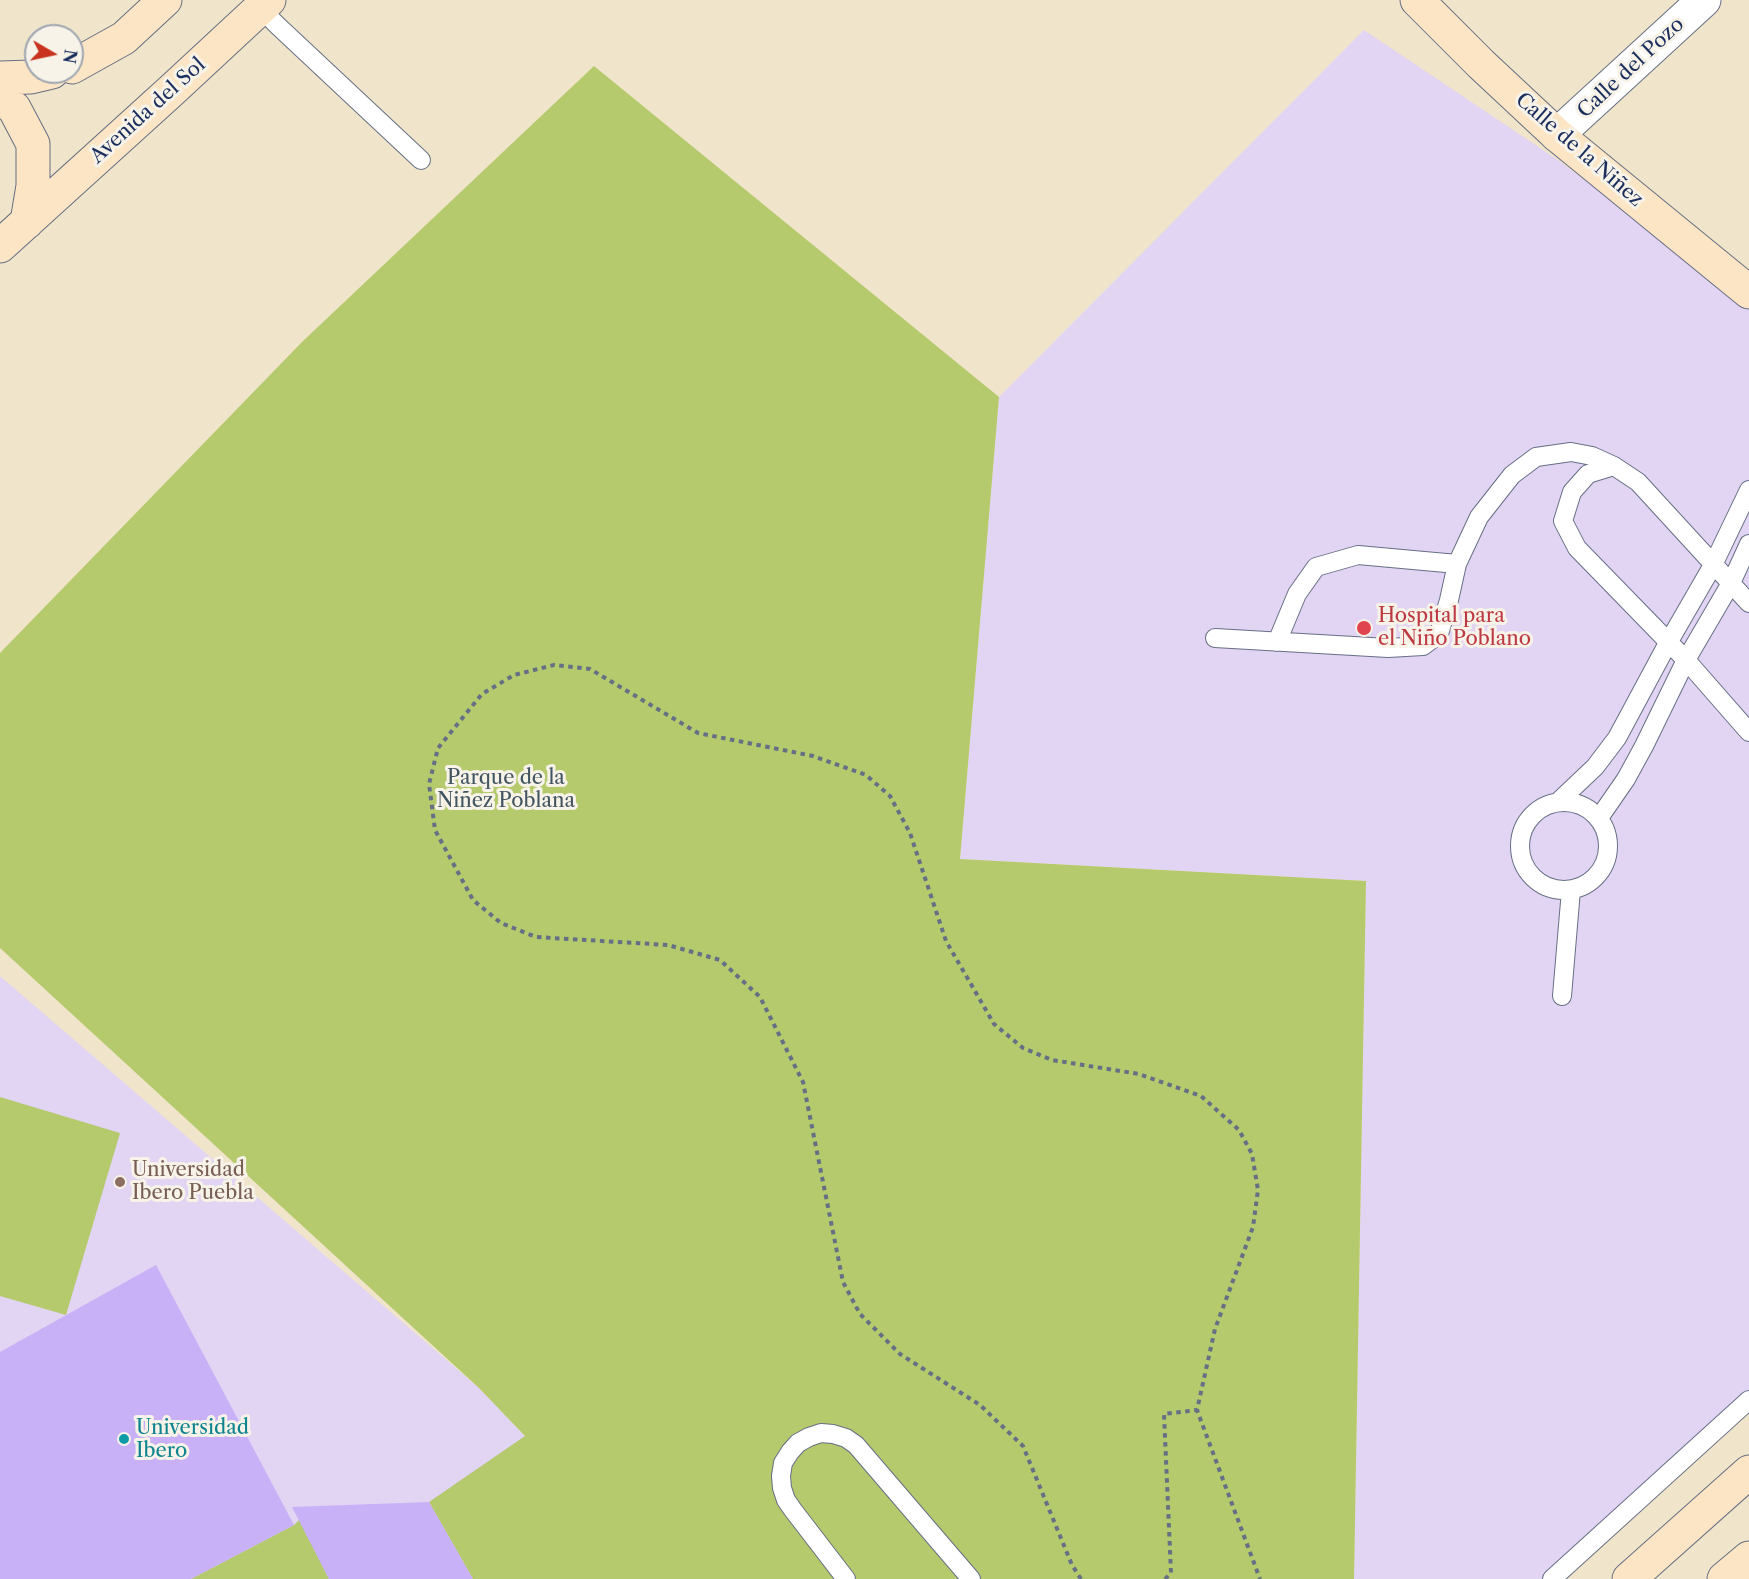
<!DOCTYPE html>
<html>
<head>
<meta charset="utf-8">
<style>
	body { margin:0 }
	#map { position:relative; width:1749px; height:1579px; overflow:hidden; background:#f0e5ca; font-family:"Libre Caslon Text",serif }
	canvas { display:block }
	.north { position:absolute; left:24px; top:24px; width:60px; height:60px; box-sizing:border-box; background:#f7f3e8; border:2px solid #9fa5b1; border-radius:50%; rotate:99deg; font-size:16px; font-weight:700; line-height:24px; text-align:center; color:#1b2f5e }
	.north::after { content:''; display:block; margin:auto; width:21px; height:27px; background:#c8321e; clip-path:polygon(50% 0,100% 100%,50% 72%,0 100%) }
</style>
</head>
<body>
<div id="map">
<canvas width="1749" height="1579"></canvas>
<div class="north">N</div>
</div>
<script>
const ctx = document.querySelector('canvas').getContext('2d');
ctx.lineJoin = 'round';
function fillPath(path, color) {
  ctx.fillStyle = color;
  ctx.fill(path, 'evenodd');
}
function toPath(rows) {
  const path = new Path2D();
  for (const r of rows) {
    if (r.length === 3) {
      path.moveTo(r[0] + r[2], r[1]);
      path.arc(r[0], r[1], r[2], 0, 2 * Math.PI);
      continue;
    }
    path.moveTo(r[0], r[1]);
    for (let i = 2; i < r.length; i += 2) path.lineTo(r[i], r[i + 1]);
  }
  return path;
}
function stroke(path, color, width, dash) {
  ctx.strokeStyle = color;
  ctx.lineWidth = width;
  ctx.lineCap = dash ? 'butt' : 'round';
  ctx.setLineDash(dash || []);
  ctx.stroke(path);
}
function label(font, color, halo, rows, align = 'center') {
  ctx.font = font + ' "Libre Caslon Text",serif';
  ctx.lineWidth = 6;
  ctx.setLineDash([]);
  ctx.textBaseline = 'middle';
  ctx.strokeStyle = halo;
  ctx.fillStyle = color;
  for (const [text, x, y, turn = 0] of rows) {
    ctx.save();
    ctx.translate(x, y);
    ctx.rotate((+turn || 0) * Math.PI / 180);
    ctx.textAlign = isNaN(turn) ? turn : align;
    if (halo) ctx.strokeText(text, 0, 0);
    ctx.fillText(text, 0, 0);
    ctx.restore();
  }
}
const built = toPath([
	[1364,30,1558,160,1749,304,1749,1390,1542,1579,1354,1579,1366,881,960,859,999,397],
	[0,976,479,1388,661,1579,0,1579]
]);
const green = toPath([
	[594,66,999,397,960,859,1366,881,1354,1579,473,1579,429,1502,525,1436,479,1388,0,948,0,653,302,342],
	[0,1097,120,1133,66,1315,0,1296],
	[299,1520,329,1579,191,1579,294,1525]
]);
const building = toPath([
	[156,1265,294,1525,191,1579,0,1579,0,1352],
	[429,1502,473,1579,329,1579,292,1507]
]);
const path = toPath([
	[1081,1579,1072,1565,1023,1446,980,1405,900,1354,860,1314,843,1282,803,1082,760,997,720,960,668,945,536,937,501,923,473,900,435,830,429,784,438,748,482,694,514,675,554,665,590,669,698,733,813,756,866,775,890,796,910,833,946,941,994,1024,1023,1048,1052,1060,1139,1074,1201,1096,1239,1130,1252,1154,1258,1190,1253,1227,1215,1329,1197,1410,1260,1579],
	[1165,1579,1171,1573,1164,1414,1197,1410]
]);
const lane = toPath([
	[260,8,278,26,421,160],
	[1614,466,1588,474,1572,492,1563,521,1577,548,1686,660,1749,732],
	[1215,638,1388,648,1423,646,1439,634,1449,600,1457,564,1479,517,1512,475,1536,457,1571,452,1592,456,1614,466,1638,482,1749,603],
	[1277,642,1297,594,1316,567,1358,555,1457,564],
	[1558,802,1595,767,1617,738,1668,643,1713,565,1749,490],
	[1564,846,44],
	[1599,818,1626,779,1644,746,1686,660,1731,583,1749,544],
	[1562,996,1571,890],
	[846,1579,793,1510,786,1500,782,1488,781,1476,783,1463,790,1452,798,1443,809,1437,821,1433,833,1434,846,1438,856,1445,971,1579],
	[1552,1579,1749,1400]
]);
const street = toPath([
	[1557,135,1704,0]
]);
const secondary = toPath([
	[1417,0,1481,64,1557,135,1749,292],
	[72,67,124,38,165,0],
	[0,78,31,77,52,72],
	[0,98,14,108,33,144,33,186,27,222],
	[0,246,172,90,269,0],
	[1629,1579,1749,1472],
	[1724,1579,1749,1558]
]);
const markers = [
	[1364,628,8,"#e0444e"],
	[120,1182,6,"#8d6e63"],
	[124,1439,6,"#0f9aa8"]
];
const streetNames = [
	["Calle del Pozo",1631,68,-43],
	["Avenida del Sol",148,111,-42],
	["Calle de la Niñez",1579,150,41]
];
const healthNames = [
	["Hospital para",1378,616],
	["el Niño Poblano",1378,639]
];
const parkNames = [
	["Parque de la",506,778],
	["Niñez Poblana",506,801]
];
const educationNames = [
	["Universidad",132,1170],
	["Ibero Puebla",132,1193]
];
const cultureNames = [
	["Universidad",136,1428],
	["Ibero",136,1451]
];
fillPath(built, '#e2d4f3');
fillPath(green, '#b5c96d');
fillPath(building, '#c8b1f7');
stroke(lane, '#666f84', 20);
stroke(street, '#666f84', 35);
stroke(secondary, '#666f84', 35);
stroke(path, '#666f84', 4, [4.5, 4.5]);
stroke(lane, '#fff', 18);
stroke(street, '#fff', 33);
stroke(secondary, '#fce5c4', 33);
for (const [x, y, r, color] of markers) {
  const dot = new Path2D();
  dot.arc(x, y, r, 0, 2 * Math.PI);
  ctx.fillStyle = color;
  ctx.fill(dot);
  stroke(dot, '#f7f3e8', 2);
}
label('20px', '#1b2f5e', '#f7f3e8', streetNames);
label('20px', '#be3a42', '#f7f3e8', healthNames, 'left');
label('20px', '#425662', '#f7f3e8', parkNames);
label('20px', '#785e54', '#f7f3e8', educationNames, 'left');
label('20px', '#0d838f', '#f7f3e8', cultureNames, 'left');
</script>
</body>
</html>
